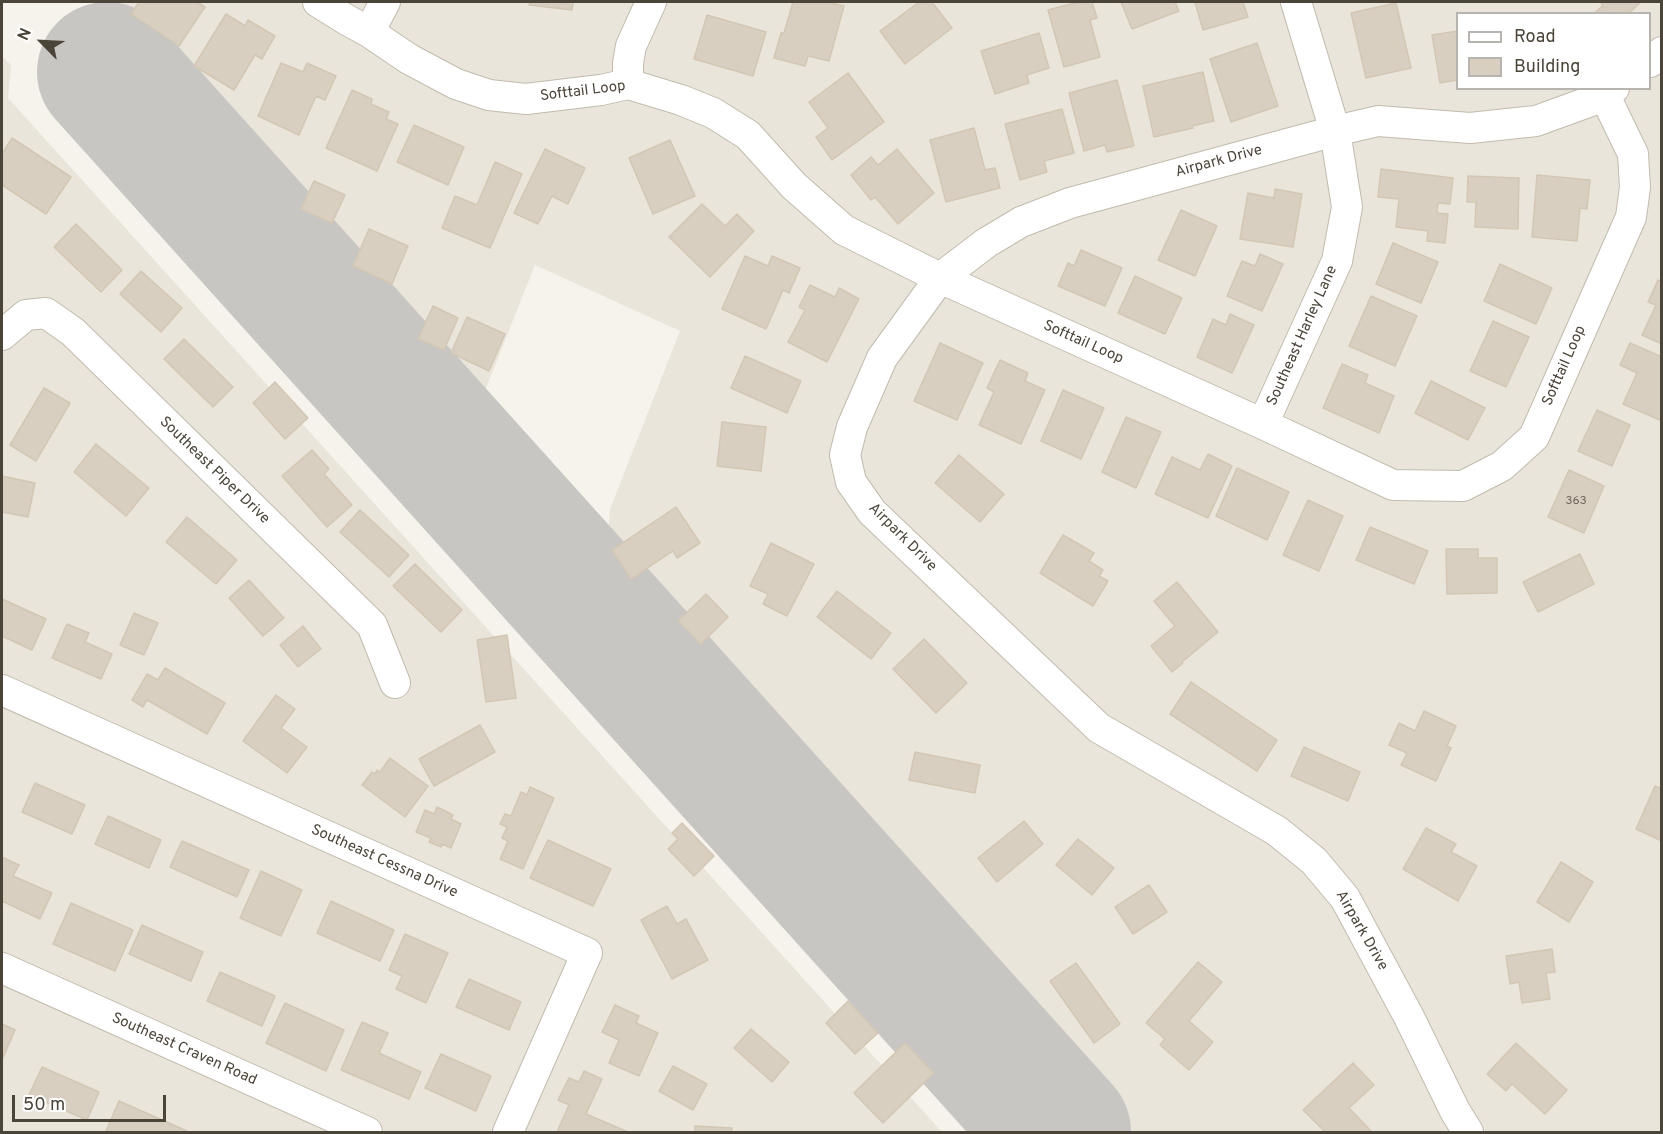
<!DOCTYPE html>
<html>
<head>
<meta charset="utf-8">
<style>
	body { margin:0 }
	#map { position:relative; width:1663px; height:1134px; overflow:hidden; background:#f6f3ec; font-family:Overpass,sans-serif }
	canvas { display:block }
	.frame { position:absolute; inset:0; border:3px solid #4b4439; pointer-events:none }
	.legend { position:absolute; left:1456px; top:12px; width:195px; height:78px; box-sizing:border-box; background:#fff; border:2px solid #b7b4b0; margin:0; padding:8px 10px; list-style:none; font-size:18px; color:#4b4439 }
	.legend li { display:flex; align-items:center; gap:12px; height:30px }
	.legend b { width:30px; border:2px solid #b7b4b0 }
	.north { position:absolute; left:12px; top:12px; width:60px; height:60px; -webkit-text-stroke:4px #fff; paint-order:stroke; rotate:294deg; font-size:16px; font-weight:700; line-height:24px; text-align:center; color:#4b4439 }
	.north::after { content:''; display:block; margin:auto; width:21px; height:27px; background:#4b4439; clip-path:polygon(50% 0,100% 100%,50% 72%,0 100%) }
	.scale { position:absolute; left:12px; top:1095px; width:154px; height:27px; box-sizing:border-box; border:3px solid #4b4439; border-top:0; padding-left:8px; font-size:18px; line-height:21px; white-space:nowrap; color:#4b4439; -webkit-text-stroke:4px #fff; paint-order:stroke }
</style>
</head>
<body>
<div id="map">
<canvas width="1663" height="1134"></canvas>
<div class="frame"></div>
<ul class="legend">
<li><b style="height:8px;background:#fff"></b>Road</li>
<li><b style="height:16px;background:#d8cfc1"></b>Building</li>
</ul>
<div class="north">N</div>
<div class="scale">50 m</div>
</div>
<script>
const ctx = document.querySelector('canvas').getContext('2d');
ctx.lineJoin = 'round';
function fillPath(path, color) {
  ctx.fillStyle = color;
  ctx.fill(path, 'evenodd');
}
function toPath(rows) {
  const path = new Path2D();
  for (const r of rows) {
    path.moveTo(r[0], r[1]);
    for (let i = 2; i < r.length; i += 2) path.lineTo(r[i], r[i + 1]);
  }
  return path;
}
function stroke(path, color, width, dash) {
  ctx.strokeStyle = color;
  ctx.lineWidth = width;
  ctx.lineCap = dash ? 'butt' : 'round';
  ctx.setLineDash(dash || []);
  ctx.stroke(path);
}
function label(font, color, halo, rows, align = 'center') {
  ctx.font = font + ' Overpass,sans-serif';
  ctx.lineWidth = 5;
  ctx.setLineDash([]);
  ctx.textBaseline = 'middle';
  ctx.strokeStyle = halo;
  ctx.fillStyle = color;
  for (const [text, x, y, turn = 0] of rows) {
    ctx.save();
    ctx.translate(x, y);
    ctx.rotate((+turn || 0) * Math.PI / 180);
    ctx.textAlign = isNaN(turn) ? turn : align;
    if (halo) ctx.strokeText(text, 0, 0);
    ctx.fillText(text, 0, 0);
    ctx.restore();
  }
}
const residential = toPath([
	[95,2,1661,2,1661,1132,1126,1132,994,984,629,583,619,569,611,553,608,535,610,509,680,331,535,265,475,416],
	[1458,14,1650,14,1650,88,1458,88],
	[2,56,11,65,8,98,942,1132,2,1132]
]);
const runway = toPath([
	[107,72,1061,1132]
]);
const building = toPath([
	[139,2,197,2,205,7,179,46,131,14,139,2],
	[530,2,573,2,572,10,529,5,530,2],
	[793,2,827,2,844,6,829,61,808,56,805,66,774,58,781,33,784,33,793,2],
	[919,2,932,2,952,28,905,64,880,31,919,2],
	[1078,2,1092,2,1097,18,1090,20,1100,57,1064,67,1048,10,1078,2],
	[1121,2,1175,2,1179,11,1132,29,1121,2],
	[1195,2,1243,2,1248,17,1203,30,1195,2],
	[1600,2,1641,2,1628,14,1594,14,1603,5,1600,2],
	[1396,3,1411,68,1366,78,1351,13,1396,3],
	[226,14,245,26,248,20,275,36,262,59,255,55,234,90,194,66,226,14],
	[707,15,766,32,753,76,694,59,707,15],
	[1458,31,1458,80,1440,83,1432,35,1458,31],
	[1039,33,1049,68,1027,75,1029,83,995,94,981,51,1039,33],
	[1257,43,1278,106,1231,122,1210,59,1257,43],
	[281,63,303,72,307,63,336,76,325,100,316,96,299,135,258,116,281,63],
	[1203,72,1214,121,1192,126,1193,128,1154,137,1143,86,1203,72],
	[848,73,884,122,832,160,816,137,828,128,809,102,848,73],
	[1117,80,1134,146,1107,152,1105,145,1084,151,1069,93,1117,80],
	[352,90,372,99,371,104,389,112,386,119,398,124,377,171,326,148,352,90],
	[1062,109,1074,153,1044,161,1047,172,1020,180,1005,124,1062,109],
	[414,125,464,147,448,185,397,162,414,125],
	[974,128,985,170,995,168,1000,188,946,202,930,140,974,128],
	[12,138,71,177,46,214,2,185,2,154,12,138],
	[670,140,695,196,653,214,629,158,670,140],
	[545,149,585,168,568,204,552,196,538,224,514,213,545,149],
	[897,149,934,193,898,224,875,197,871,200,851,175,871,157,878,165,897,149],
	[495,162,522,174,490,248,442,228,455,196,477,205,495,162],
	[1381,169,1453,178,1450,204,1438,203,1437,213,1448,214,1445,243,1427,241,1428,231,1396,227,1399,199,1378,197,1381,169],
	[1537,175,1590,180,1587,209,1580,208,1577,241,1532,237,1537,175],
	[1468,176,1519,178,1518,229,1475,227,1476,202,1467,202,1468,176],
	[314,181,345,195,332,223,301,209,314,181],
	[1275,189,1302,194,1293,247,1240,239,1248,193,1274,198,1275,189],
	[702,204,725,226,737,214,754,231,710,277,669,237,702,204],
	[1181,210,1217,226,1195,276,1158,260,1181,210],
	[76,224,122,270,101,292,54,247,76,224],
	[369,229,408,246,392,284,353,266,369,229],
	[1393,243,1438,262,1421,303,1376,284,1393,243],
	[1081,250,1122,268,1105,306,1058,286,1068,263,1074,266,1081,250],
	[1260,254,1283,264,1262,311,1227,296,1242,261,1255,266,1260,254],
	[745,256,768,266,772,256,800,268,789,293,783,290,766,329,722,309,745,256],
	[1500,264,1552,288,1536,324,1484,301,1500,264],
	[141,271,182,308,161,332,120,294,141,271],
	[1135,276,1182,298,1165,334,1118,313,1135,276],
	[1658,280,1662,282,1662,344,1642,335,1656,305,1648,302,1658,280],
	[810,285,835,297,839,288,859,299,827,362,788,342,805,310,799,307,810,285],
	[1371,296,1417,316,1395,366,1349,346,1371,296],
	[433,306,458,318,444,350,418,339,433,306],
	[1230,314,1254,325,1232,373,1197,357,1213,319,1226,325,1230,314],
	[467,317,505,334,489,371,451,353,467,317],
	[1493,321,1529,337,1506,387,1470,371,1493,321],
	[184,339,233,387,213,407,164,359,184,339],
	[940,343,983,363,957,420,914,401,940,343],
	[1630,343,1662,357,1662,421,1623,404,1637,373,1620,365,1630,343],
	[745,356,801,381,787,413,731,388,745,356],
	[1000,360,1028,373,1025,381,1045,390,1021,444,979,425,994,392,987,388,1000,360],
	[1342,364,1368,375,1365,383,1394,396,1379,433,1323,408,1342,364],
	[1431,381,1485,408,1468,440,1415,413,1431,381],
	[275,382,308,418,285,439,253,403,275,382],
	[44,388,70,403,36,461,10,445,44,388],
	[1063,390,1104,408,1081,459,1041,441,1063,390],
	[1597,410,1630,425,1612,466,1578,451,1597,410],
	[1126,417,1161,432,1136,488,1102,472,1126,417],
	[722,422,766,427,761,471,717,466,722,422],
	[96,444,149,488,126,516,74,472,96,444],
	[312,450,329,469,324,474,352,505,327,527,282,476,312,450],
	[1208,454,1232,466,1208,518,1155,494,1172,457,1200,470,1208,454],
	[959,455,1004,494,980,522,935,483,959,455],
	[1237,468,1289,492,1267,540,1216,516,1237,468],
	[1569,470,1604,486,1584,533,1548,517,1569,470],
	[2,476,35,483,28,517,2,512,2,476],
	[1308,500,1343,516,1319,571,1283,555,1308,500],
	[676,507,700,543,677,558,673,551,631,579,612,550,676,507],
	[360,510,409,555,389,577,340,532,360,510],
	[187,517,237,560,216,584,166,542,187,517],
	[1370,527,1428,551,1414,584,1356,560,1370,527],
	[1063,535,1094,553,1089,561,1103,570,1099,576,1108,581,1093,606,1040,573,1063,535],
	[771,543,814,564,787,616,763,604,768,594,750,586,771,543],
	[1446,549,1478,549,1478,558,1497,558,1497,593,1447,594,1446,549],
	[1580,554,1594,584,1538,612,1523,582,1580,554],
	[415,564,462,610,441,632,393,586,415,564],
	[249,580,284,618,263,636,229,598,249,580],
	[1177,582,1218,632,1182,662,1183,663,1172,672,1151,646,1175,626,1154,601,1177,582],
	[837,591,891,633,871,659,817,617,837,591],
	[706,594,728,617,701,644,678,621,706,594],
	[2,599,46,619,32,650,2,636,2,599],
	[134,613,158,623,144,655,120,645,134,613],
	[67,624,89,633,85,642,112,654,101,679,52,658,67,624],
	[303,626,321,649,298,667,280,645,303,626],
	[507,635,516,698,486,702,477,640,507,635],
	[924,639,967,683,936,713,893,669,924,639],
	[165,668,225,703,207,734,147,700,143,707,132,700,147,674,158,680,165,668],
	[1191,682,1277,740,1257,771,1170,714,1191,682],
	[276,695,295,709,281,728,307,747,287,773,243,741,276,695],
	[1424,711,1456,726,1447,746,1451,748,1436,781,1401,765,1407,753,1389,745,1399,723,1415,731,1424,711],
	[480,725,495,752,434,786,419,759,480,725],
	[1304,747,1360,772,1348,801,1291,776,1304,747],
	[915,752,980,765,975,793,909,780,915,752],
	[390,758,428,786,405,817,362,785,372,772,375,774,377,770,380,772,390,758],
	[35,783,85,805,72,834,22,812,35,783],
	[1655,786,1662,789,1662,841,1636,829,1655,786],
	[530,787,554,798,523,869,500,859,508,841,502,838,507,827,500,824,505,814,511,816,521,792,527,795,530,787],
	[437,807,453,815,451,819,461,824,451,848,442,844,441,847,429,842,431,838,416,832,425,810,434,814,437,807],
	[108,816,161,840,149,868,95,844,108,816],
	[1024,821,1043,844,997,882,978,858,1024,821],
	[682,823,714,856,694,876,668,849,678,839,672,833,682,823],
	[1426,828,1456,844,1451,852,1477,866,1458,901,1403,869,1426,828],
	[1078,839,1114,868,1092,895,1056,865,1078,839],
	[548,840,611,869,593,906,530,878,548,840],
	[182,841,249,870,237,897,170,867,182,841],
	[2,857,19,865,13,876,52,893,40,919,2,901,2,857],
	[1561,862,1593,882,1569,922,1537,902,1561,862],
	[261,871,302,890,281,936,240,918,261,871],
	[1149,885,1167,912,1133,934,1115,907,1149,885],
	[331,901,394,930,380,961,317,933,331,901],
	[71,903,133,930,115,971,53,944,71,903],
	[667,906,677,924,686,919,708,960,672,979,641,920,667,906],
	[142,925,203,952,191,981,129,954,142,925],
	[405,934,448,953,426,1003,396,989,402,976,389,970,405,934],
	[1552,949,1555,972,1546,973,1550,999,1522,1003,1519,982,1510,984,1506,956,1552,949],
	[1198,962,1222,982,1189,1021,1213,1042,1189,1070,1160,1045,1165,1039,1146,1023,1198,962],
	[1076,963,1120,1024,1094,1043,1050,981,1076,963],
	[220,972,275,996,262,1026,207,1001,220,972],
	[469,979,521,1002,509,1030,456,1007,469,979],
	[848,1001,878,1033,855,1054,826,1023,848,1001],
	[285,1003,344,1030,326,1071,266,1043,285,1003],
	[615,1005,639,1016,636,1023,658,1033,639,1076,609,1063,619,1040,602,1032,615,1005],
	[362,1022,388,1033,379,1053,421,1072,409,1099,341,1070,362,1022],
	[2,1024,15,1030,2,1060,2,1024],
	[751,1029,789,1062,772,1082,734,1048,751,1029],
	[905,1043,934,1073,883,1123,854,1093,905,1043],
	[1516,1043,1567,1090,1545,1114,1512,1084,1506,1091,1487,1074,1516,1043],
	[441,1054,491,1076,476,1111,425,1088,441,1054],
	[1353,1063,1374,1085,1349,1108,1372,1132,1325,1132,1303,1110,1353,1063],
	[673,1066,707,1084,693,1110,659,1091,673,1066],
	[42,1067,99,1092,87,1120,29,1095,42,1067],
	[584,1071,602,1079,586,1114,628,1132,557,1132,569,1105,558,1100,569,1078,579,1082,584,1071],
	[119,1101,187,1131,186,1132,110,1132,106,1131,119,1101],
	[695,1126,732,1128,732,1132,695,1132,695,1126]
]);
const minor = toPath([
	[318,2,347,20,369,32,409,59,456,84,489,95,526,99,601,90,628,84,681,100,713,113,748,135,794,186,844,230,940,278,1263,424,1393,485,1463,486,1502,466,1534,437,1631,217,1635,187,1633,154,1605,96],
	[369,32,385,2],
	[1650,62,1662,52],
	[628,84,628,63,631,46,651,2],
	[2,335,26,315,46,313,73,332,372,625,395,683],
	[1263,424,1337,261,1347,207,1335,131,1296,2],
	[2,690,587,953,508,1132],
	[2,968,367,1132],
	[1468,1132,1455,1111,1409,1017,1345,898,1314,861,1277,831,1099,728,872,512,851,482,845,455,852,427,882,358,940,278,986,243,1021,222,1070,203,1335,131,1378,121,1470,128,1536,121,1605,96,1614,88]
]);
const numberNames = [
	["363",1576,502]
];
const streetNames = [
	["Softtail Loop",583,92,-7],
	["Airpark Drive",1219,162,-15],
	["Southeast Harley Lane",1303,336,-66],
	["Softtail Loop",1083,343,24],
	["Softtail Loop",1565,366,-66],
	["Southeast Piper Drive",214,471,44],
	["Airpark Drive",902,538,45],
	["Southeast Cessna Drive",384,862,24],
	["Airpark Drive",1361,931,60],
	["Southeast Craven Road",184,1050,24]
];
fillPath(residential, '#eae5da');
stroke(runway, '#c8c6c3', 140);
fillPath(building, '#d8cfc1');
stroke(building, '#d3c7b4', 1.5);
stroke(minor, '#c2bbae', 32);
stroke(minor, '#fff', 30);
label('12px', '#6e675b', null, numberNames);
label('15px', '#4b4439', '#fff', streetNames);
</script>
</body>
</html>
